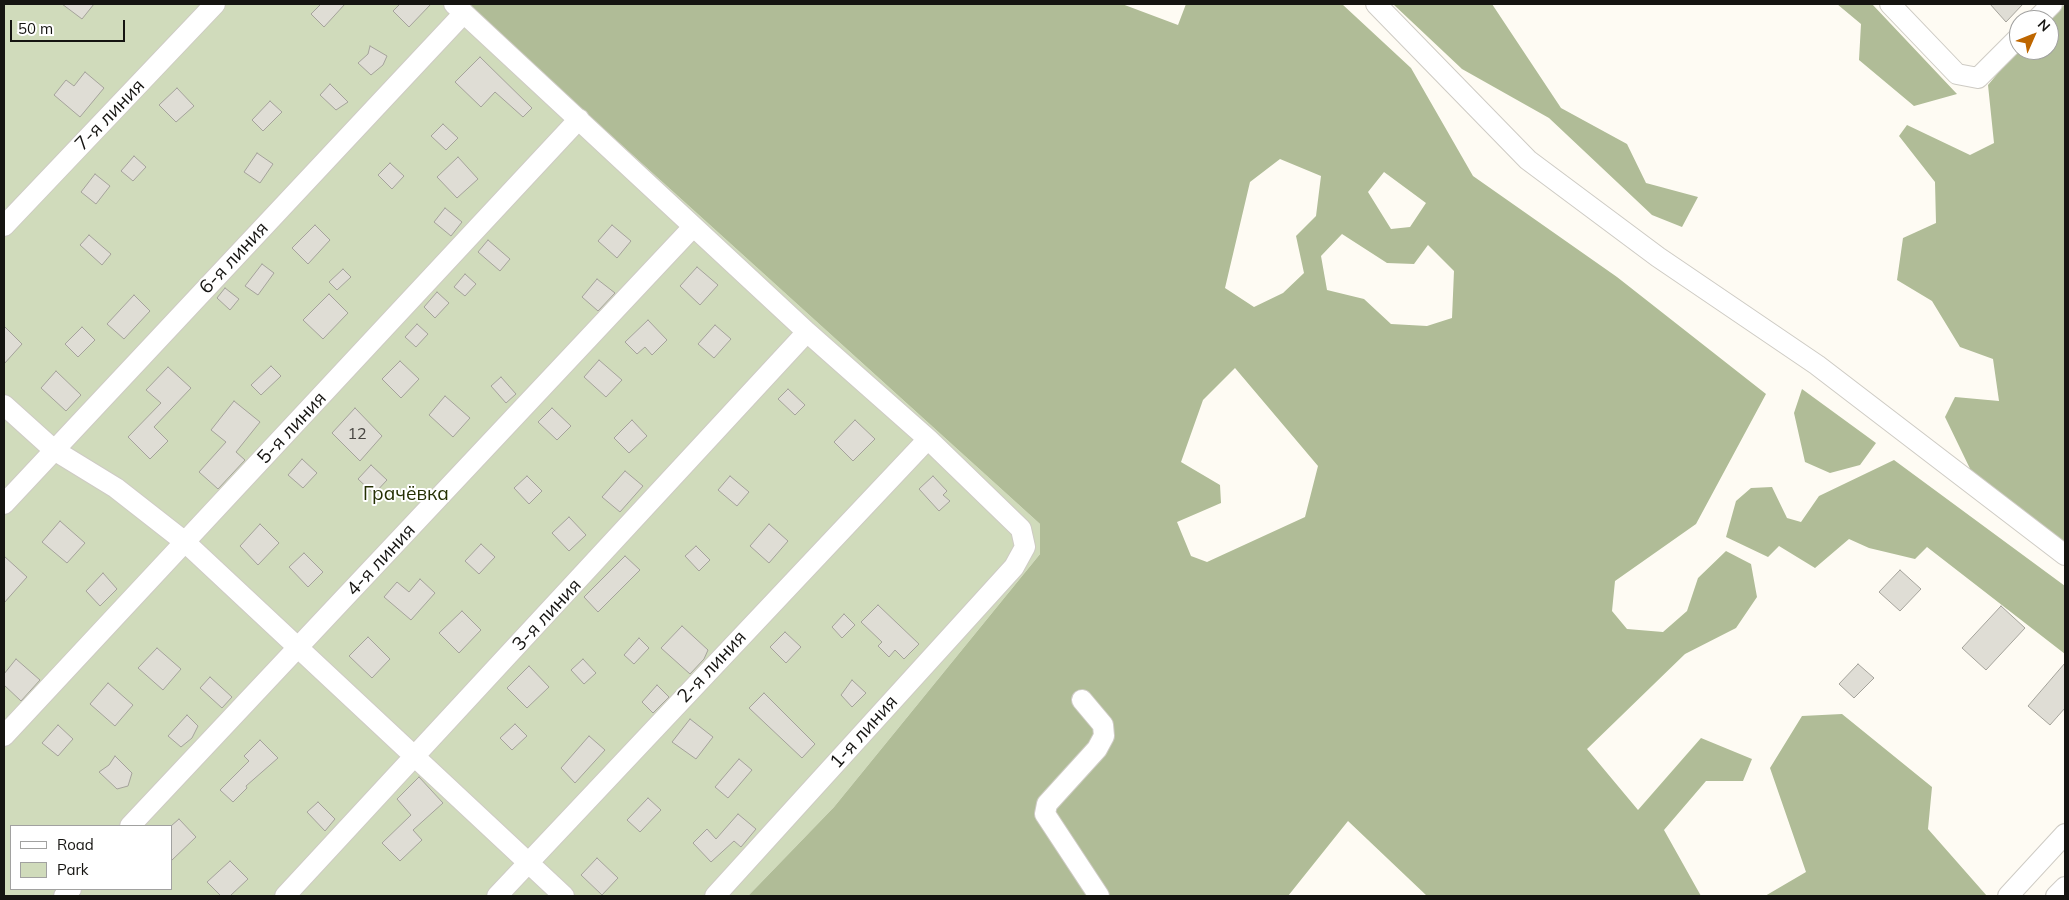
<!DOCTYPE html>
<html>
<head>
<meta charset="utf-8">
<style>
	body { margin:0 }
	#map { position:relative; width:2069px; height:900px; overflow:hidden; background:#fefbf3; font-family:Mulish,sans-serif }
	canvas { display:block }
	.frame { position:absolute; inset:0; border:5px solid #151411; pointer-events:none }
	.legend { position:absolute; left:10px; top:825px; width:162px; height:65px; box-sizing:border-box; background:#fff; border:1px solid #a1a1a0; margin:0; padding:6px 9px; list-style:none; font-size:15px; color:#151411 }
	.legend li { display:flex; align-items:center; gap:10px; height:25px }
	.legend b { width:25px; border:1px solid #a1a1a0 }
	.north { position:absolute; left:2009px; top:10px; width:50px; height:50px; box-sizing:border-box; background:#fff; border:1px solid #a1a1a0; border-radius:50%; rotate:46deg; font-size:14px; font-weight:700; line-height:20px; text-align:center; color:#151411 }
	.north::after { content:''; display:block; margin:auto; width:18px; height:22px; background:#be6600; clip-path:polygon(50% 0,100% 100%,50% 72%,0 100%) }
	.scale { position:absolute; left:10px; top:20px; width:115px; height:22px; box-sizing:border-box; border:2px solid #151411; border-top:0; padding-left:6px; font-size:15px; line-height:18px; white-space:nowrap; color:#151411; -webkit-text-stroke:4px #fff; paint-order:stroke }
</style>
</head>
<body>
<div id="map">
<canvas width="2069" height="900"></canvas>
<div class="frame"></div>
<ul class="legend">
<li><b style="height:6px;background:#fff"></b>Road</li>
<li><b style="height:14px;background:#d0dbbb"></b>Park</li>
</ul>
<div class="north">N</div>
<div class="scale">50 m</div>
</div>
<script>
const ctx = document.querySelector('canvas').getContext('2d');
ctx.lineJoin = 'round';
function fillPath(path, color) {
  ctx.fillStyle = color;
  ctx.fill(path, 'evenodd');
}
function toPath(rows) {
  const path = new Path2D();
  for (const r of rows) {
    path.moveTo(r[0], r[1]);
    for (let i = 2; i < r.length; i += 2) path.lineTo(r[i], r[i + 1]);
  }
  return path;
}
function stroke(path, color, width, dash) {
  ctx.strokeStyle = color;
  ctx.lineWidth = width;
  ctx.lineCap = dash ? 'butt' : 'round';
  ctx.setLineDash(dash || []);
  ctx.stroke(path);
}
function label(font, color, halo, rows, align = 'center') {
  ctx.font = font + ' Mulish,sans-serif';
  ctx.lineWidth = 4;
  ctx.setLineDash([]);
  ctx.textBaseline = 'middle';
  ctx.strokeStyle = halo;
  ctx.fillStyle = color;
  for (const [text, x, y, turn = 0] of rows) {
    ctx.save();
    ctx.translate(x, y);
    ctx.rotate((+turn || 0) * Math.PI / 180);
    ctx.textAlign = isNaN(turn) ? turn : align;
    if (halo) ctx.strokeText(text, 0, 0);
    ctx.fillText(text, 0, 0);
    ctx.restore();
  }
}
const green = toPath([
	[4,4,466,4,1040,524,1040,554,834,807,748,896,4,896],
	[11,826,171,826,171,889,11,889]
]);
const forest = toPath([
	[466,4,1122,4,1178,25,1186,4,1342,4,1411,68,1473,176,1617,277,1766,394,1696,524,1615,581,1612,611,1627,629,1663,632,1687,611,1698,578,1726,551,1751,564,1757,597,1736,628,1685,654,1587,749,1638,810,1701,738,1752,759,1743,781,1706,781,1664,830,1701,896,1427,896,1348,821,1288,896,748,896,834,807,1040,554,1040,524],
	[1280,159,1321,176,1316,216,1296,236,1304,273,1283,293,1254,307,1225,288,1250,182],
	[1384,172,1426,203,1410,227,1391,229,1368,192],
	[1342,234,1387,263,1414,264,1428,245,1454,271,1452,318,1427,326,1391,324,1364,299,1327,290,1321,256],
	[1235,368,1318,466,1305,517,1207,562,1191,556,1177,522,1221,503,1220,485,1181,462,1203,400],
	[1393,4,1492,4,1561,108,1627,144,1646,183,1698,197,1682,227,1652,215,1549,118,1462,69],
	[1837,4,1872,4,1957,94,1914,106,1859,60,1861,24],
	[2065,4,2065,546,1975,479,1945,417,1955,397,1999,401,1993,359,1960,347,1932,301,1897,280,1903,238,1936,223,1935,182,1899,136,1907,125,1970,155,1994,143,1988,85,2019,48,2019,50,2049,50,2048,20],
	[1802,389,1876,443,1860,465,1830,473,1805,462,1794,413],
	[1894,460,2065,586,2065,654,1927,547,1915,559,1869,548,1849,539,1815,568,1779,546,1768,557,1726,537,1736,501,1751,488,1772,487,1787,518,1801,522,1819,496],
	[1842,714,1932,787,1928,829,1987,896,1765,896,1806,872,1770,768,1802,716]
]);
const building = toPath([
	[62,4,94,4,82,19,62,4],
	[321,4,345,4,324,27,311,14,321,4],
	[400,4,431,4,409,27,393,11,400,4],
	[1990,4,2023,4,2006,22,1990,4],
	[370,46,387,56,383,65,371,75,358,63,368,54,370,46],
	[480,57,532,108,523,117,495,92,481,107,455,82,480,57],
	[85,72,104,88,80,117,54,95,66,80,74,86,85,72],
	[330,84,348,102,336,110,320,95,330,84],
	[177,88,194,106,176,122,159,105,177,88],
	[270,101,282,112,263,131,252,120,270,101],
	[443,124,458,138,446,150,431,136,443,124],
	[257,153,273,164,260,183,244,172,257,153],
	[134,156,146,167,133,181,121,171,134,156],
	[458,157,478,179,457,198,437,177,458,157],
	[390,163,404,176,392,189,378,175,390,163],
	[95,174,110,186,96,204,81,192,95,174],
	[445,208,462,222,451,236,434,222,445,208],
	[315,225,330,240,308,264,292,248,315,225],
	[612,225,631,241,617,258,598,241,612,225],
	[89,235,111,254,102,265,80,245,89,235],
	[488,240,510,259,500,271,478,252,488,240],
	[262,264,274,273,258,295,245,286,262,264],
	[697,267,718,285,700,305,680,286,697,267],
	[343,269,351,277,337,290,329,282,343,269],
	[465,274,476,284,465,296,454,287,465,274],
	[597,279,615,293,598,311,582,297,597,279],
	[225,288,239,299,230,310,217,298,225,288],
	[437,292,449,303,435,318,424,307,437,292],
	[329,294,348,313,323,339,303,320,329,294],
	[134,295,150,311,124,339,107,324,134,295],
	[648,320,667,340,652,355,645,347,637,354,625,342,648,320],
	[417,324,428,334,416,347,405,337,417,324],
	[715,325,731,339,714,358,698,344,715,325],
	[4,326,22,344,4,364,4,326],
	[82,327,95,340,78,357,65,344,82,327],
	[599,360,622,380,606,397,584,377,599,360],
	[400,361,419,379,401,398,382,379,400,361],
	[271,366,281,376,261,395,251,385,271,366],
	[168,367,191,388,154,427,168,441,150,459,128,437,161,403,146,390,168,367],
	[56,371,81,395,66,411,41,388,56,371],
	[501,377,516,394,506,403,491,386,501,377],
	[788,389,805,405,795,415,778,399,788,389],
	[445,396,470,418,453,437,429,415,445,396],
	[234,401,260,422,236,452,245,460,218,489,199,472,226,442,211,430,234,401],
	[355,408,382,436,360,461,332,433,355,408],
	[552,408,571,426,557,440,538,422,552,408],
	[632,420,647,436,629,453,614,438,632,420],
	[855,420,875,439,853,461,834,442,855,420],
	[302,459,317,473,303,488,288,475,302,459],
	[371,465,387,480,374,494,358,479,371,465],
	[625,471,643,486,620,512,602,497,625,471],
	[527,476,542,491,529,504,514,488,527,476],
	[730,476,749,492,737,506,718,490,730,476],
	[933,476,947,491,943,495,950,501,939,511,919,489,933,476],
	[569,517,586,535,569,551,552,533,569,517],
	[60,521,85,543,67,563,42,542,60,521],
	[260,524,279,543,258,565,240,546,260,524],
	[769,524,788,541,769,563,750,546,769,524],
	[481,544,495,557,479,574,465,561,481,544],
	[696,546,710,560,699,571,685,556,696,546],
	[304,553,323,572,308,587,289,567,304,553],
	[4,556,27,577,4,603,4,556],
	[625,556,640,570,598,612,584,597,625,556],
	[1900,570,1921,589,1900,611,1879,592,1900,570],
	[103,573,117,589,100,606,86,591,103,573],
	[420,579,435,593,411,620,384,597,397,582,409,592,420,579],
	[878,605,919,644,904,659,895,650,889,657,878,646,882,642,861,622,878,605],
	[2001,606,2025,628,1986,670,1962,648,2001,606],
	[462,611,481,630,459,653,439,633,462,611],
	[844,614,855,625,842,638,832,627,844,614],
	[682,626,708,650,704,659,690,674,661,648,682,626],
	[785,632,801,647,786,663,770,647,785,632],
	[368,637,390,659,372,678,349,656,368,637],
	[639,638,649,648,634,664,624,655,639,638],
	[157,648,181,669,163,690,138,668,157,648],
	[16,659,40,680,21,701,4,685,4,674,16,659],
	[583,659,596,673,584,684,571,670,583,659],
	[2065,663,2065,708,2050,725,2028,706,2065,663],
	[1858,664,1874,678,1854,698,1839,684,1858,664],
	[529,666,549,687,527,708,507,688,529,666],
	[210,677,232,697,222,708,200,688,210,677],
	[852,680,866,693,852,707,841,695,852,680],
	[108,683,133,705,115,726,90,704,108,683],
	[657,685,669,697,653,713,642,702,657,685],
	[764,693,815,744,802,758,749,708,764,693],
	[187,715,198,726,192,738,181,747,168,736,187,715],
	[690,719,713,737,696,759,672,742,690,719],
	[515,724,527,736,512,750,500,738,515,724],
	[58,725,73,739,58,756,42,743,58,725],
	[589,736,605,750,575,783,561,768,589,736],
	[260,740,278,758,246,786,247,788,233,802,220,790,249,761,244,756,260,740],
	[115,756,132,773,128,786,117,789,99,772,109,765,115,756],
	[739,759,752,770,728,798,715,787,739,759],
	[419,777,443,803,413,830,422,840,400,861,382,843,411,815,397,799,419,777],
	[648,798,661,810,640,832,627,820,648,798],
	[318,802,335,819,325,831,307,812,318,802],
	[738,814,756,829,741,847,734,841,711,862,693,843,707,829,716,839,738,814],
	[179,819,196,837,171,861,171,826,179,819],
	[597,858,618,878,602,895,581,875,597,858],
	[230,861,248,879,230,896,221,896,207,882,230,861]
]);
const minor = toPath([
	[454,4,807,332,928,439,1021,529,1025,547,1014,567,715,896],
	[1376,4,1528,160,1658,257,1817,365,2065,555],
	[1890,4,1957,74,1978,78,2019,37],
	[2036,20,2052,4],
	[4,226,215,4],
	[4,405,54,450,116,488,185,542,564,896],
	[4,504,464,13],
	[1082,700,1103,725,1104,736,1097,749,1047,804,1045,814,1099,896],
	[4,736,579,119],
	[130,826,693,227],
	[64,896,71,889],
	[285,896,807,332],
	[497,896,928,439],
	[2008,896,2065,834],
	[2056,896,2065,887]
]);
const numberNames = [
	["12",357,434]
];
const streetNames = [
	["7-я линия",110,115,-46],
	["6-я линия",234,258,-47],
	["5-я линия",292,428,-47],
	["4-я линия",381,560,-47],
	["3-я линия",547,615,-47],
	["2-я линия",712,667,-47],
	["1-я линия",864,732,-48]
];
const parkNames = [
	["Грачёвка",406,494]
];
fillPath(green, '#d0dbbb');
fillPath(forest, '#b0bc97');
fillPath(building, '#dfddd5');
stroke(building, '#a5a39b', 1);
stroke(minor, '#cecbc4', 22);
stroke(minor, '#fff', 20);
label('16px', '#484642', null, numberNames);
label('19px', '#151411', '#fff', streetNames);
label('19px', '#253003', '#fff', parkNames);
</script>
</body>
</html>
